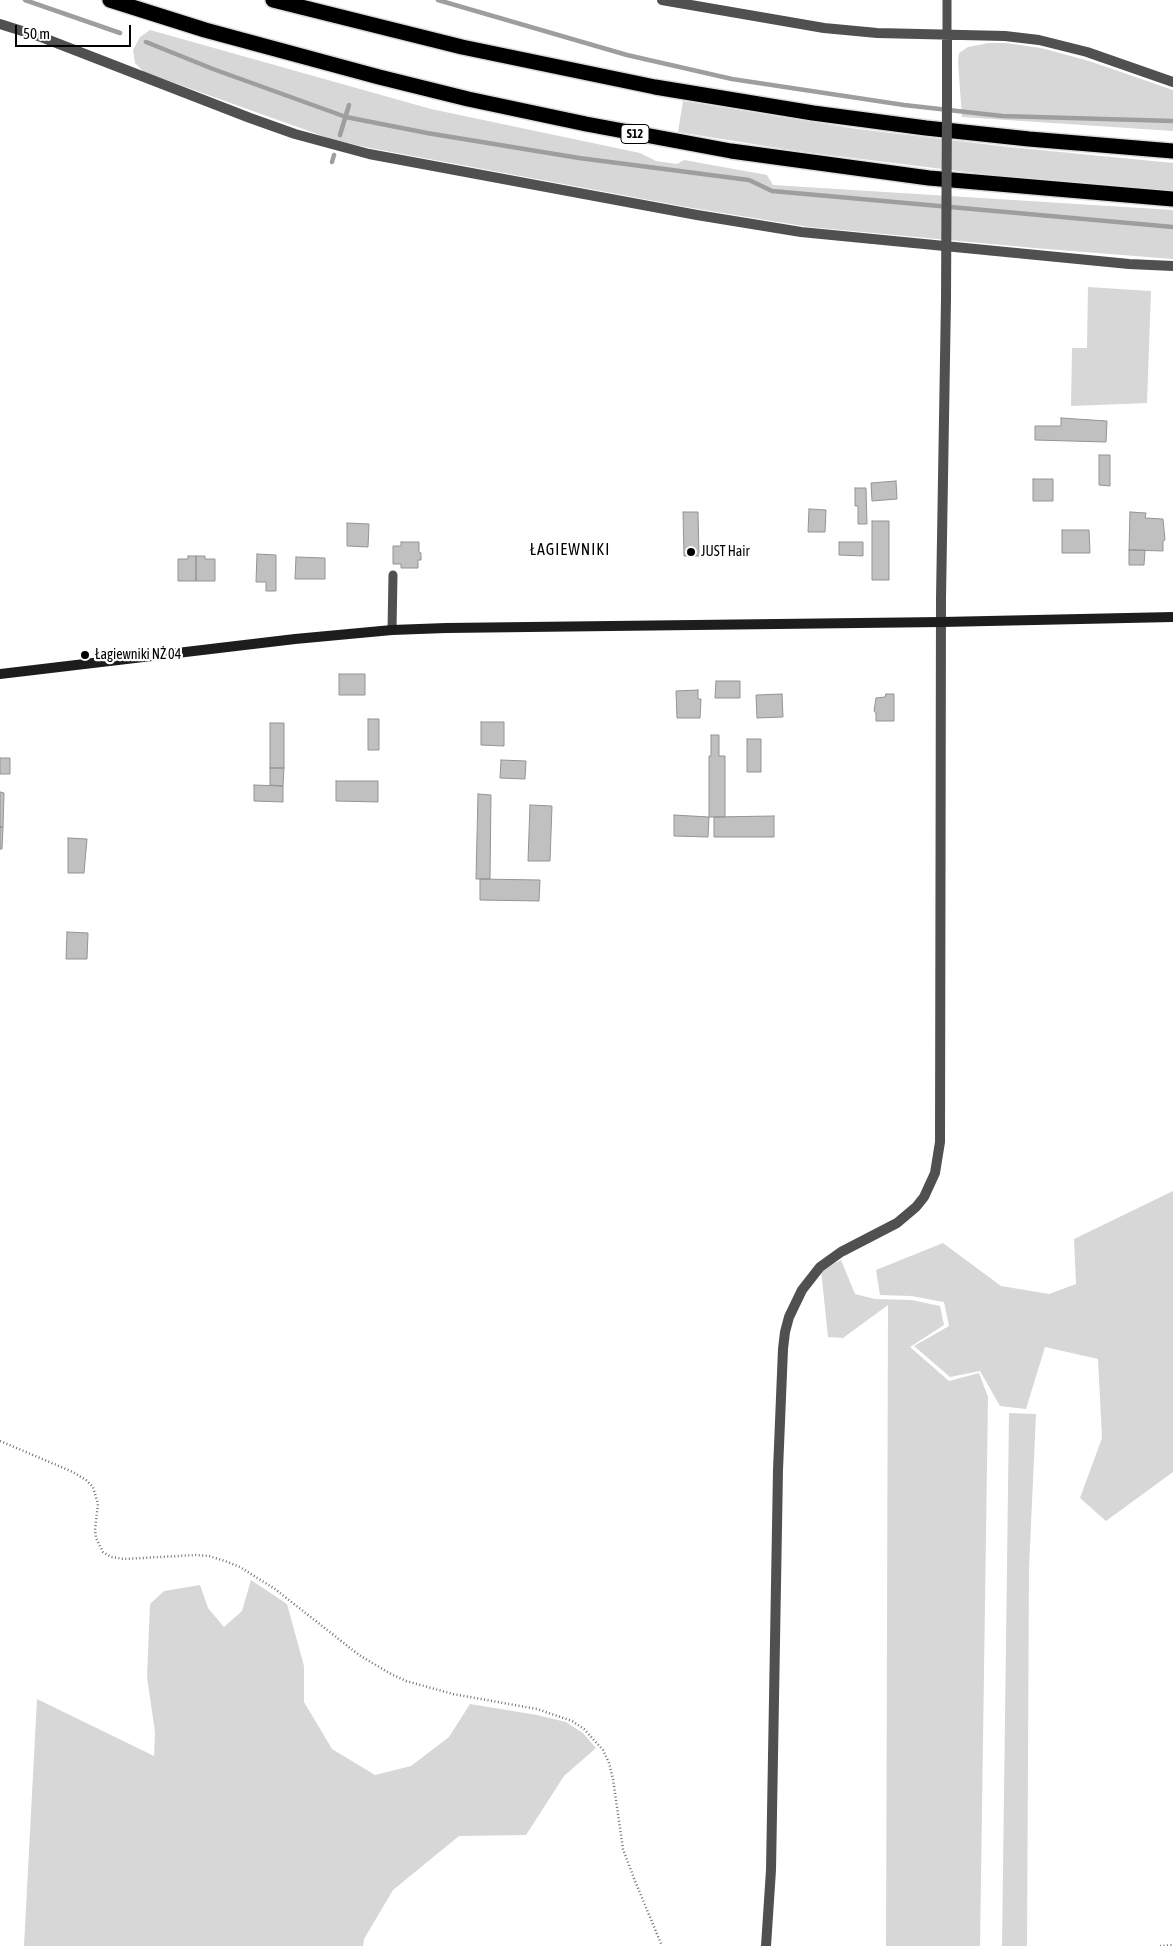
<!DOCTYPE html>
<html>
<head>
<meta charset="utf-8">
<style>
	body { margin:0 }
	#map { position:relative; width:1173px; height:1946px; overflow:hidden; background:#fff; font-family:"Asap Condensed",sans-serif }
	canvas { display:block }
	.scale { position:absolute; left:15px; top:25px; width:116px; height:22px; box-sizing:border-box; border:2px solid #000; border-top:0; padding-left:6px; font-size:15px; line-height:18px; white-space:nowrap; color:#000; -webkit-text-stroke:4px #fff; paint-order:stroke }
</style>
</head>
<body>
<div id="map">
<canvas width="1173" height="1946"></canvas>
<div class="scale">50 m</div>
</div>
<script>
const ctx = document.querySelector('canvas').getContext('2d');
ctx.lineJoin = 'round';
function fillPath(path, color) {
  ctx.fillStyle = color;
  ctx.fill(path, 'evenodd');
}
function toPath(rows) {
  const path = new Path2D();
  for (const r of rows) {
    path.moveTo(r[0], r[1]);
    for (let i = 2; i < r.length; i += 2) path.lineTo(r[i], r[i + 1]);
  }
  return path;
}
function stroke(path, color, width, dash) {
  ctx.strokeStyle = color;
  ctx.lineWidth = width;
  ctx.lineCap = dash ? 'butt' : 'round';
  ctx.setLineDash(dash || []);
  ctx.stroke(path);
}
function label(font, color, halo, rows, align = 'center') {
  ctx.font = font + ' "Asap Condensed",sans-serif';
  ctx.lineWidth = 4.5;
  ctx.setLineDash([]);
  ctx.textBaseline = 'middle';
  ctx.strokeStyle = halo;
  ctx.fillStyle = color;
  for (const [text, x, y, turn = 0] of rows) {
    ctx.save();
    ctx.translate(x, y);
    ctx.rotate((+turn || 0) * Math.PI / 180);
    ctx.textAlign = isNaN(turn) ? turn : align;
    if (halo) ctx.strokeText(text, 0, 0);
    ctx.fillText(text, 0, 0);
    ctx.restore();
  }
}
const green = toPath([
	[150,30,431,109,640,153,656,161,677,164,684,160,767,175,773,185,1173,210,1173,259,1034,248,809,227,692,208,370,148,331,139,144,72,135,63,133,50,140,37],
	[989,43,1006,43,1041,48,1089,61,1173,90,1173,131,962,117,958,62,959,53,968,47],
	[683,101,857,129,1009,147,1173,163,1173,191,999,176,797,151,678,132],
	[1088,287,1151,291,1147,403,1071,406,1072,348,1087,348],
	[1173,1191,1173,1472,1106,1521,1080,1498,1102,1438,1098,1359,1045,1347,1026,1409,1000,1406,980,1371,950,1377,914,1346,949,1326,944,1302,911,1296,880,1295,876,1270,943,1243,1001,1286,1049,1294,1076,1284,1074,1239],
	[841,1260,855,1294,875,1299,912,1300,940,1306,944,1325,910,1347,949,1381,979,1373,988,1397,980,1946,886,1946,888,1305,843,1338,828,1337,821,1270],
	[1009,1413,1036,1414,1029,1568,1027,1946,1002,1946],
	[251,1580,287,1604,304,1666,304,1702,332,1749,375,1775,411,1766,449,1737,470,1704,537,1715,566,1722,583,1733,596,1748,564,1776,526,1835,459,1836,393,1890,364,1939,363,1946,24,1946,37,1699,154,1756,155,1732,147,1677,150,1604,164,1591,200,1585,208,1608,224,1627,242,1611]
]);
const stream = toPath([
	[25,0,120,33],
	[438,0,627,55,732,79,904,105,1002,116,1173,121],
	[146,42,213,69,346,117,427,133,579,158,749,180,772,191,1173,227],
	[340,135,349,105],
	[332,162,334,155]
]);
const building = toPath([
	[1061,418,1107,421,1106,442,1035,440,1035,426,1061,426,1061,418],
	[1099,455,1110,455,1110,486,1099,485,1099,455],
	[1033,479,1053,479,1053,501,1033,501,1033,479],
	[896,481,897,499,872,501,871,483,896,481],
	[855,488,866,488,867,524,858,524,858,506,855,506,855,488],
	[809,509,826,510,825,532,808,532,809,509],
	[683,512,698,512,699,556,684,556,683,512],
	[1130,512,1146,513,1145,518,1163,519,1165,540,1163,541,1163,551,1129,550,1130,512],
	[872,521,889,521,889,580,872,580,872,521],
	[347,523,369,524,368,547,347,546,347,523],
	[1062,530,1089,530,1090,553,1062,553,1062,530],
	[401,542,419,542,419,552,421,553,421,560,418,560,418,568,401,568,401,564,393,564,393,546,401,546,401,542],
	[839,542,863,542,863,556,839,555,839,542],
	[1129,550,1145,550,1144,565,1129,565,1129,550],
	[257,554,276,555,276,591,266,591,266,582,256,582,257,554],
	[188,556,196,556,196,581,178,581,178,559,188,559,188,556],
	[196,556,205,556,205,559,215,559,215,581,196,581,196,556],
	[296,557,325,558,325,579,295,579,296,557],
	[339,674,365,674,365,695,339,695,339,674],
	[716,681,740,681,740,698,715,698,716,681],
	[698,690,698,699,701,699,700,718,677,718,676,691,698,690],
	[782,694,783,717,757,718,756,695,782,694],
	[886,694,894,694,894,721,876,721,876,713,874,711,876,698,885,697,886,694],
	[368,719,379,719,379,750,368,750,368,719],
	[481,722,504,722,504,746,481,745,481,722],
	[270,723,284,723,284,768,270,768,270,723],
	[711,735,719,735,719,756,725,756,725,817,709,817,709,756,711,756,711,735],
	[747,739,761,739,761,772,747,772,747,739],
	[0,758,10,758,10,774,0,774,0,758],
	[501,760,526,761,525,779,500,778,501,760],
	[270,768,284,768,283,786,270,785,270,768],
	[336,781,378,781,378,802,336,801,336,781],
	[254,785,283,786,283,802,254,801,254,785],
	[0,792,4,793,3,827,0,827,0,792],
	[478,794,491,795,490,879,476,879,478,794],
	[530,805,552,806,550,861,528,861,530,805],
	[674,815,709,817,708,837,674,836,674,815],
	[774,816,774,837,714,837,714,817,774,816],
	[0,827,3,827,2,849,0,849,0,827],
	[68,838,87,839,84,873,68,873,68,838],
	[480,879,540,880,539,901,480,900,480,879],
	[67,932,88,933,87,959,66,959,67,932]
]);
const path = toPath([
	[0,1441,73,1472,86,1480,93,1487,98,1504,95,1530,96,1538,103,1552,111,1557,124,1559,196,1555,209,1556,225,1561,240,1567,275,1589,359,1655,391,1674,406,1681,453,1694,537,1709,572,1721,584,1729,603,1750,609,1763,613,1779,623,1849,635,1881,662,1946],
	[1160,1946,1173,1945]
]);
const lane = toPath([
	[947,0,947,35],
	[392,630,393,575]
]);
const street = toPath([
	[662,0,824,28,877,33,1005,36,1039,40,1087,52,1173,82],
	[0,24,41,37,250,118,295,134,369,154,697,215,801,232,1129,264,1173,266],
	[947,99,947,35],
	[766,1946,771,1870,778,1470,783,1349,785,1332,789,1317,802,1290,820,1267,841,1252,897,1223,916,1207,924,1197,935,1173,940,1142,941,598,946,299]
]);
const secondary = toPath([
	[0,674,295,639,392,630,446,628,942,622,1173,617]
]);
const highway = toPath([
	[110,0,205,30,379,77,468,99,586,124,731,151,929,178,1173,199],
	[273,0,462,47,655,87,813,113,926,128,1029,139,1173,151]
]);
const streetBridge = toPath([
	[946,299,947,99]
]);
const markers = [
	[691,552,5,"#000"],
	[85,655,5,"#000"]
];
const shields = [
	[635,134,28]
];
const shieldNames = [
	["S12",635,134]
];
const poiNames = [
	["JUST Hair",701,552],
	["Łagiewniki NŻ 04",95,655]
];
const quarterNames = [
	["ŁAGIEWNIKI",570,550]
];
fillPath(green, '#d7d7d7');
stroke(stream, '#9e9e9e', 4.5);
fillPath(building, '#c0c0c0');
stroke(building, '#949494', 1);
stroke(highway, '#dbdbdb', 18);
stroke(path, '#727272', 2.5, [1, 2.5]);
stroke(lane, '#505050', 9);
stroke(street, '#505050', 10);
stroke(secondary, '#1d1d1d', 10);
stroke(highway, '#000', 15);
stroke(streetBridge, '#505050', 10);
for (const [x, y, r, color] of markers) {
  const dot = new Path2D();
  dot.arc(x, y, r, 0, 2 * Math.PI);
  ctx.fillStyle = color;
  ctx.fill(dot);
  stroke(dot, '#fff', 2);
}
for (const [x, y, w] of shields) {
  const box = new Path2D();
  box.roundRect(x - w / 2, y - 9.5, w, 19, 4);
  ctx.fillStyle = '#fff';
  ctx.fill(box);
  stroke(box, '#000', 1);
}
label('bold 12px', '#000', null, shieldNames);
label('14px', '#000', '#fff', poiNames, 'left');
ctx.letterSpacing = '1px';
label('16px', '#000', '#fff', quarterNames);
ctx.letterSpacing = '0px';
</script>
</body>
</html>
